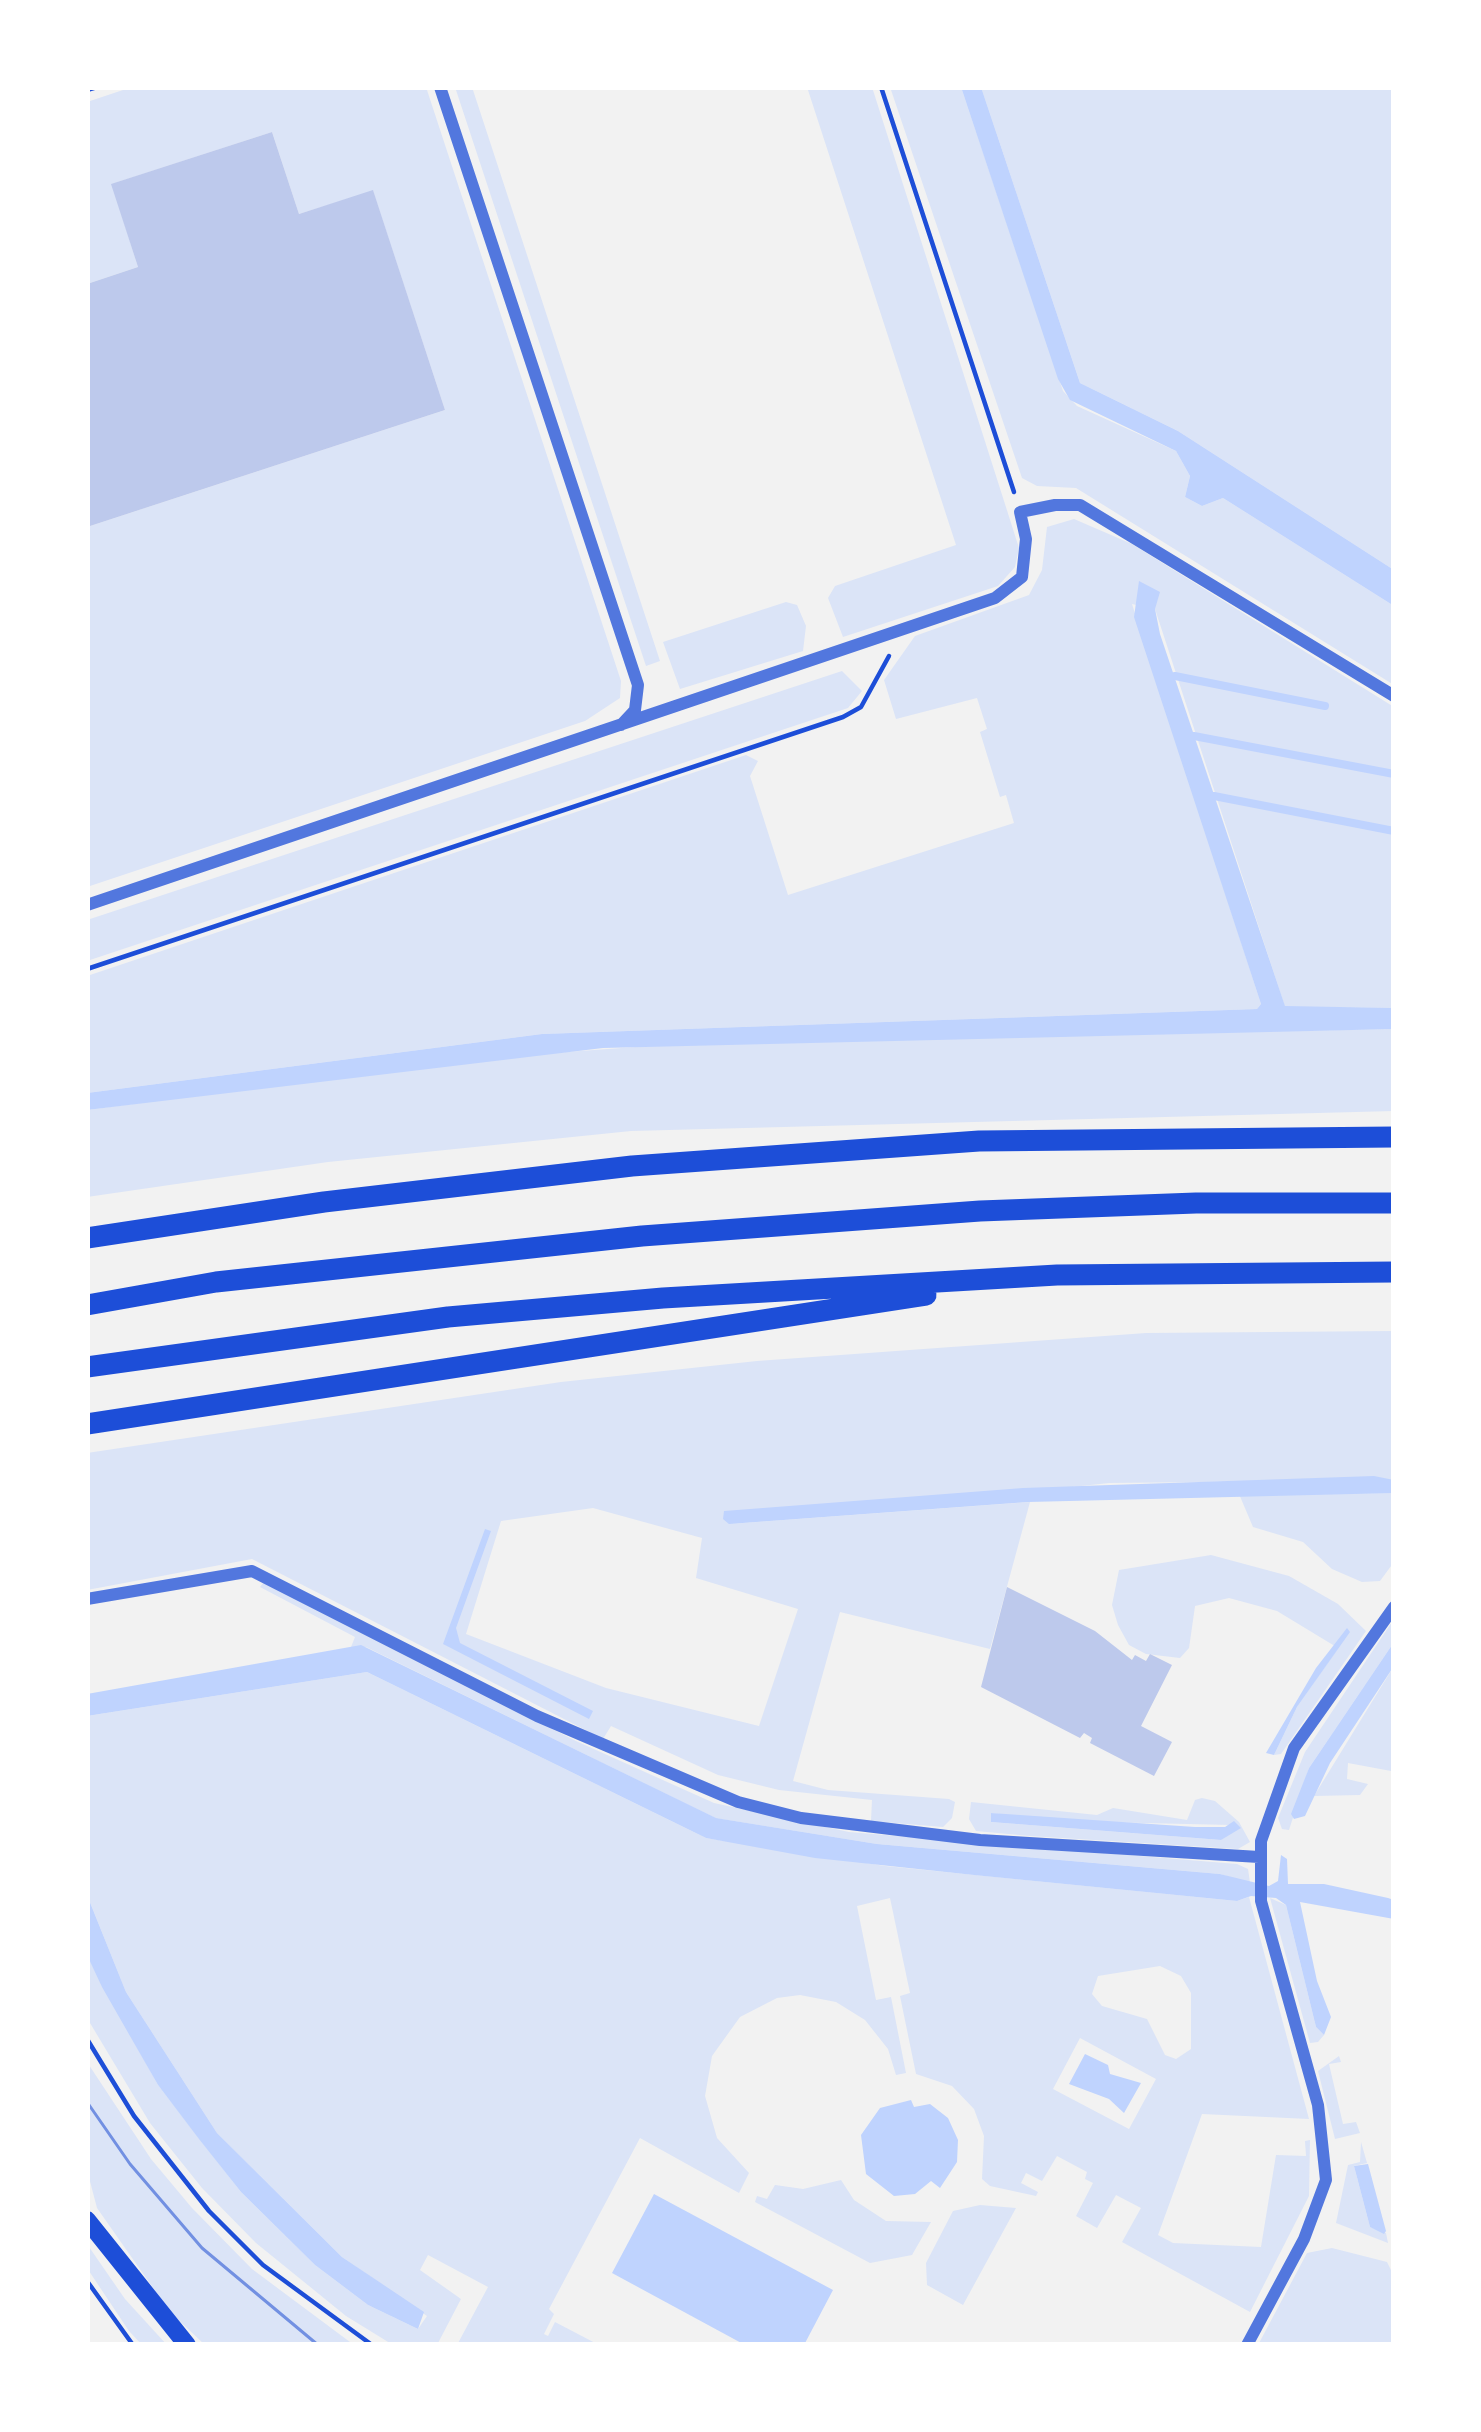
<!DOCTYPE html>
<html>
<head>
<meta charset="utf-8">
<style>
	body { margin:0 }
	#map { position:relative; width:1481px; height:2432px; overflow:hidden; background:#f2f2f2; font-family:"Public Sans",sans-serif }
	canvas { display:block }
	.frame { position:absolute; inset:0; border:90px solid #fff; pointer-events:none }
</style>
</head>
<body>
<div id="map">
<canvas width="1481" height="2432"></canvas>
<div class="frame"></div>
</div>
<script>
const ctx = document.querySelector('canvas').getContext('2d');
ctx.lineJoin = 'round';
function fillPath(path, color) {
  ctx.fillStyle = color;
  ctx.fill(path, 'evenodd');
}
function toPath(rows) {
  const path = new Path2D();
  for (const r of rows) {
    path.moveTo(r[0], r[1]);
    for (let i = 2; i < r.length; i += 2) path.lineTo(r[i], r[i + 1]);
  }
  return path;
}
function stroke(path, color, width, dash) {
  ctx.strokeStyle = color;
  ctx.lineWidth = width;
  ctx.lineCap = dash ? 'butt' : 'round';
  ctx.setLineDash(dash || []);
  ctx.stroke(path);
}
const green = toPath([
	[132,87,426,87,621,681,620,698,585,721,87,887,87,527,445,410,373,191,299,214,272,132,112,184,138,267,87,284,87,102],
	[455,87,472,87,660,661,646,666],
	[807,87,872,87,1019,548,1015,567,998,586,843,637,828,598,835,586,956,545],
	[890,87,961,87,1063,391,1077,406,1176,451,1190,476,1185,497,1202,506,1223,498,1394,606,1394,685,1076,488,1037,486,1022,478],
	[981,87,1394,87,1394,570,1178,431,1080,383],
	[1074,519,1132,544,1394,707,1394,1008,1285,1007,1155,609,1132,604,1261,1004,1257,1009,542,1034,87,1093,87,976,746,755,758,761,750,776,788,895,1014,823,1006,795,1000,797,980,732,987,729,977,698,896,719,884,680,915,636,1029,595,1042,570,1047,527],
	[786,602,797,605,806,626,803,651,680,689,663,642],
	[842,671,862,691,848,708,87,961,87,920],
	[1394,1029,1394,1111,631,1131,328,1162,87,1197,87,1110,315,1080,510,1056,720,1041],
	[1394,1331,1394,1480,1109,1483,729,1524,1030,1502,990,1649,840,1612,793,1781,828,1790,949,1799,955,1802,952,1818,943,1827,871,1821,872,1800,779,1790,718,1775,611,1726,603,1739,252,1559,87,1590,87,1453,561,1382,757,1361,1146,1333],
	[593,1508,702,1538,696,1578,798,1609,759,1726,606,1688,466,1634,501,1521],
	[1394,1493,1394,1562,1380,1581,1362,1582,1332,1569,1303,1542,1253,1527,1239,1494],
	[1211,1555,1289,1576,1338,1604,1366,1631,1281,1754,1274,1755,1297,1707,1338,1648,1277,1611,1229,1598,1195,1606,1189,1648,1180,1658,1146,1654,1129,1645,1118,1625,1112,1605,1119,1570],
	[264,1582,576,1741,714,1803,849,1832,1237,1864,1248,1869,1250,1883,1220,1874,877,1844,715,1818,366,1647,351,1647,355,1637,260,1587],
	[1394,1619,1394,1642,1309,1768,1289,1830,1282,1829,1278,1818,1305,1752],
	[1394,1666,1391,1771,1348,1763,1347,1779,1368,1784,1360,1795,1314,1796],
	[367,1672,706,1838,885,1866,1237,1901,1249,1897,1309,2119,1202,2114,1158,2235,1173,2243,1261,2247,1276,2155,1306,2156,1305,2141,1310,2140,1309,2196,1250,2312,1122,2242,1141,2208,1116,2195,1097,2228,1076,2216,1093,2183,1085,2179,1087,2172,1057,2156,1042,2181,1026,2173,1021,2183,1038,2192,1036,2196,990,2186,982,2179,984,2136,974,2109,952,2086,916,2074,900,1996,910,1993,890,1898,857,1906,876,2000,891,1997,906,2073,896,2075,888,2049,865,2020,836,2002,800,1995,777,1998,740,2017,712,2056,705,2096,717,2138,749,2173,739,2193,640,2138,549,2309,554,2314,544,2334,548,2336,555,2322,599,2345,457,2345,488,2287,428,2255,420,2270,461,2299,437,2345,393,2345,346,2316,256,2243,202,2188,150,2123,87,2018,87,1955,158,2085,241,2192,315,2265,368,2305,418,2329,427,2316,342,2257,217,2133,126,1992,87,1895,87,1716],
	[1160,1966,1181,1976,1191,1993,1191,2049,1176,2059,1165,2055,1147,2019,1102,2006,1092,1994,1098,1976],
	[1080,2038,1156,2079,1129,2129,1053,2089],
	[1202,1798,1215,1801,1239,1822,1250,1842,1238,1849,1030,1836,976,1831,969,1819,971,1802,1097,1815,1113,1808,1187,1820,1195,1800],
	[991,1813,1056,1821,1231,1825,1221,1840,991,1822],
	[1270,1898,1286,1905,1316,2027,1324,2035,1318,2042,1310,2043],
	[1339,2056,1341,2062,1329,2064,1343,2124,1356,2122,1360,2133,1335,2139,1318,2071],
	[87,2062,151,2159,192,2208,252,2269,354,2345,205,2345,170,2312,97,2208,87,2170],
	[1361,2142,1367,2163,1354,2166,1370,2227,1386,2233,1388,2243,1336,2223,1348,2165,1360,2162],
	[841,2180,854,2200,886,2221,931,2222,912,2255,870,2263,755,2202,757,2196,767,2199,775,2185,803,2189],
	[980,2205,1016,2208,963,2305,927,2285,926,2263,953,2211],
	[87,2244,125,2299,167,2345,142,2345,129,2331,87,2268],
	[1332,2248,1387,2262,1394,2276,1394,2345,1258,2345,1307,2253]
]);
const water = toPath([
	[961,87,981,87,1080,383,1178,431,1394,570,1394,606,1223,498,1202,506,1185,497,1190,476,1176,451,1070,400,1058,379],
	[1139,581,1160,592,1155,609,1160,634,1285,1006,1394,1008,1394,1029,603,1048,87,1110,87,1093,542,1034,1257,1009,1261,1004,1134,617],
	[1374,1476,1394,1480,1394,1493,1028,1502,729,1524,723,1519,724,1511,1023,1488],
	[485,1529,491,1531,456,1628,460,1643,593,1711,589,1719,443,1644],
	[1347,1628,1350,1632,1297,1707,1274,1755,1266,1753,1316,1668],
	[1394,1642,1394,1666,1330,1763,1305,1816,1294,1819,1291,1814,1309,1768],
	[361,1645,716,1818,877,1844,1220,1874,1269,1886,1278,1881,1281,1855,1287,1859,1288,1884,1324,1884,1388,1898,1394,1900,1394,1919,1300,1902,1317,1981,1331,2017,1324,2035,1316,2027,1286,1905,1276,1898,1251,1896,1237,1901,974,1875,815,1858,706,1838,367,1672,87,1716,87,1694],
	[991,1813,1195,1827,1225,1827,1234,1821,1241,1828,1221,1840,991,1822],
	[87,1895,126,1992,217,2133,342,2257,424,2312,418,2329,368,2305,315,2265,241,2192,199,2139,158,2085,102,1987,87,1955],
	[1085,2054,1108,2065,1110,2074,1141,2083,1124,2113,1109,2099,1069,2084],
	[911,2100,914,2107,930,2104,948,2118,958,2140,957,2162,940,2188,931,2181,915,2194,894,2196,866,2174,861,2135,880,2108],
	[1368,2164,1386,2231,1384,2234,1370,2227,1354,2166],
	[654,2194,833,2290,804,2345,745,2345,612,2273]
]);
const stream = toPath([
	[1175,676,1325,706],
	[1194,736,1394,774],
	[1214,796,1394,831]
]);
const building = toPath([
	[272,132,299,214,373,190,445,410,87,527,87,284,138,267,111,184],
	[1007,1587,1095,1631,1132,1660,1135,1655,1146,1661,1150,1654,1172,1665,1141,1726,1172,1742,1154,1776,1090,1743,1092,1738,1084,1733,1080,1738,981,1687]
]);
const path = toPath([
	[881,87,1014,492],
	[87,90,97,87],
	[87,969,843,717,861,707,889,656],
	[87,2039,134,2116,209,2211,263,2265,372,2345],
	[87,2281,133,2345]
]);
const minor = toPath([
	[440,87,638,685,635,710,621,725],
	[87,905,995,598,1022,577,1026,539,1020,512,1055,505,1080,505,1394,696],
	[87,1599,252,1571,537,1716,738,1802,801,1818,980,1840,1259,1857],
	[1247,2345,1304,2239,1326,2180,1318,2105,1261,1901,1261,1841,1294,1748,1394,1607]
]);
const secondary = toPath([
	[87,2220,187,2345]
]);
const motorway = toPath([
	[87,1238,324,1202,632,1166,979,1141,1394,1137],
	[87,1305,216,1282,642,1236,980,1211,1196,1203,1394,1203],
	[87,1367,448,1317,663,1298,1057,1275,1394,1272],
	[87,1424,926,1295]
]);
const tram = toPath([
	[87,2102,130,2164,202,2248,318,2345]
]);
fillPath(green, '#dbe4f7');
fillPath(water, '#bfd3fe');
stroke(stream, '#bfd3fe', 8);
fillPath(building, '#bdc9ec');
stroke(path, '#1d4ed8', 4.5);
stroke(minor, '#5277de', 12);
stroke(secondary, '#1d4ed8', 18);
stroke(motorway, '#1d4ed8', 21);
stroke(tram, '#7290e2', 3);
</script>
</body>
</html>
